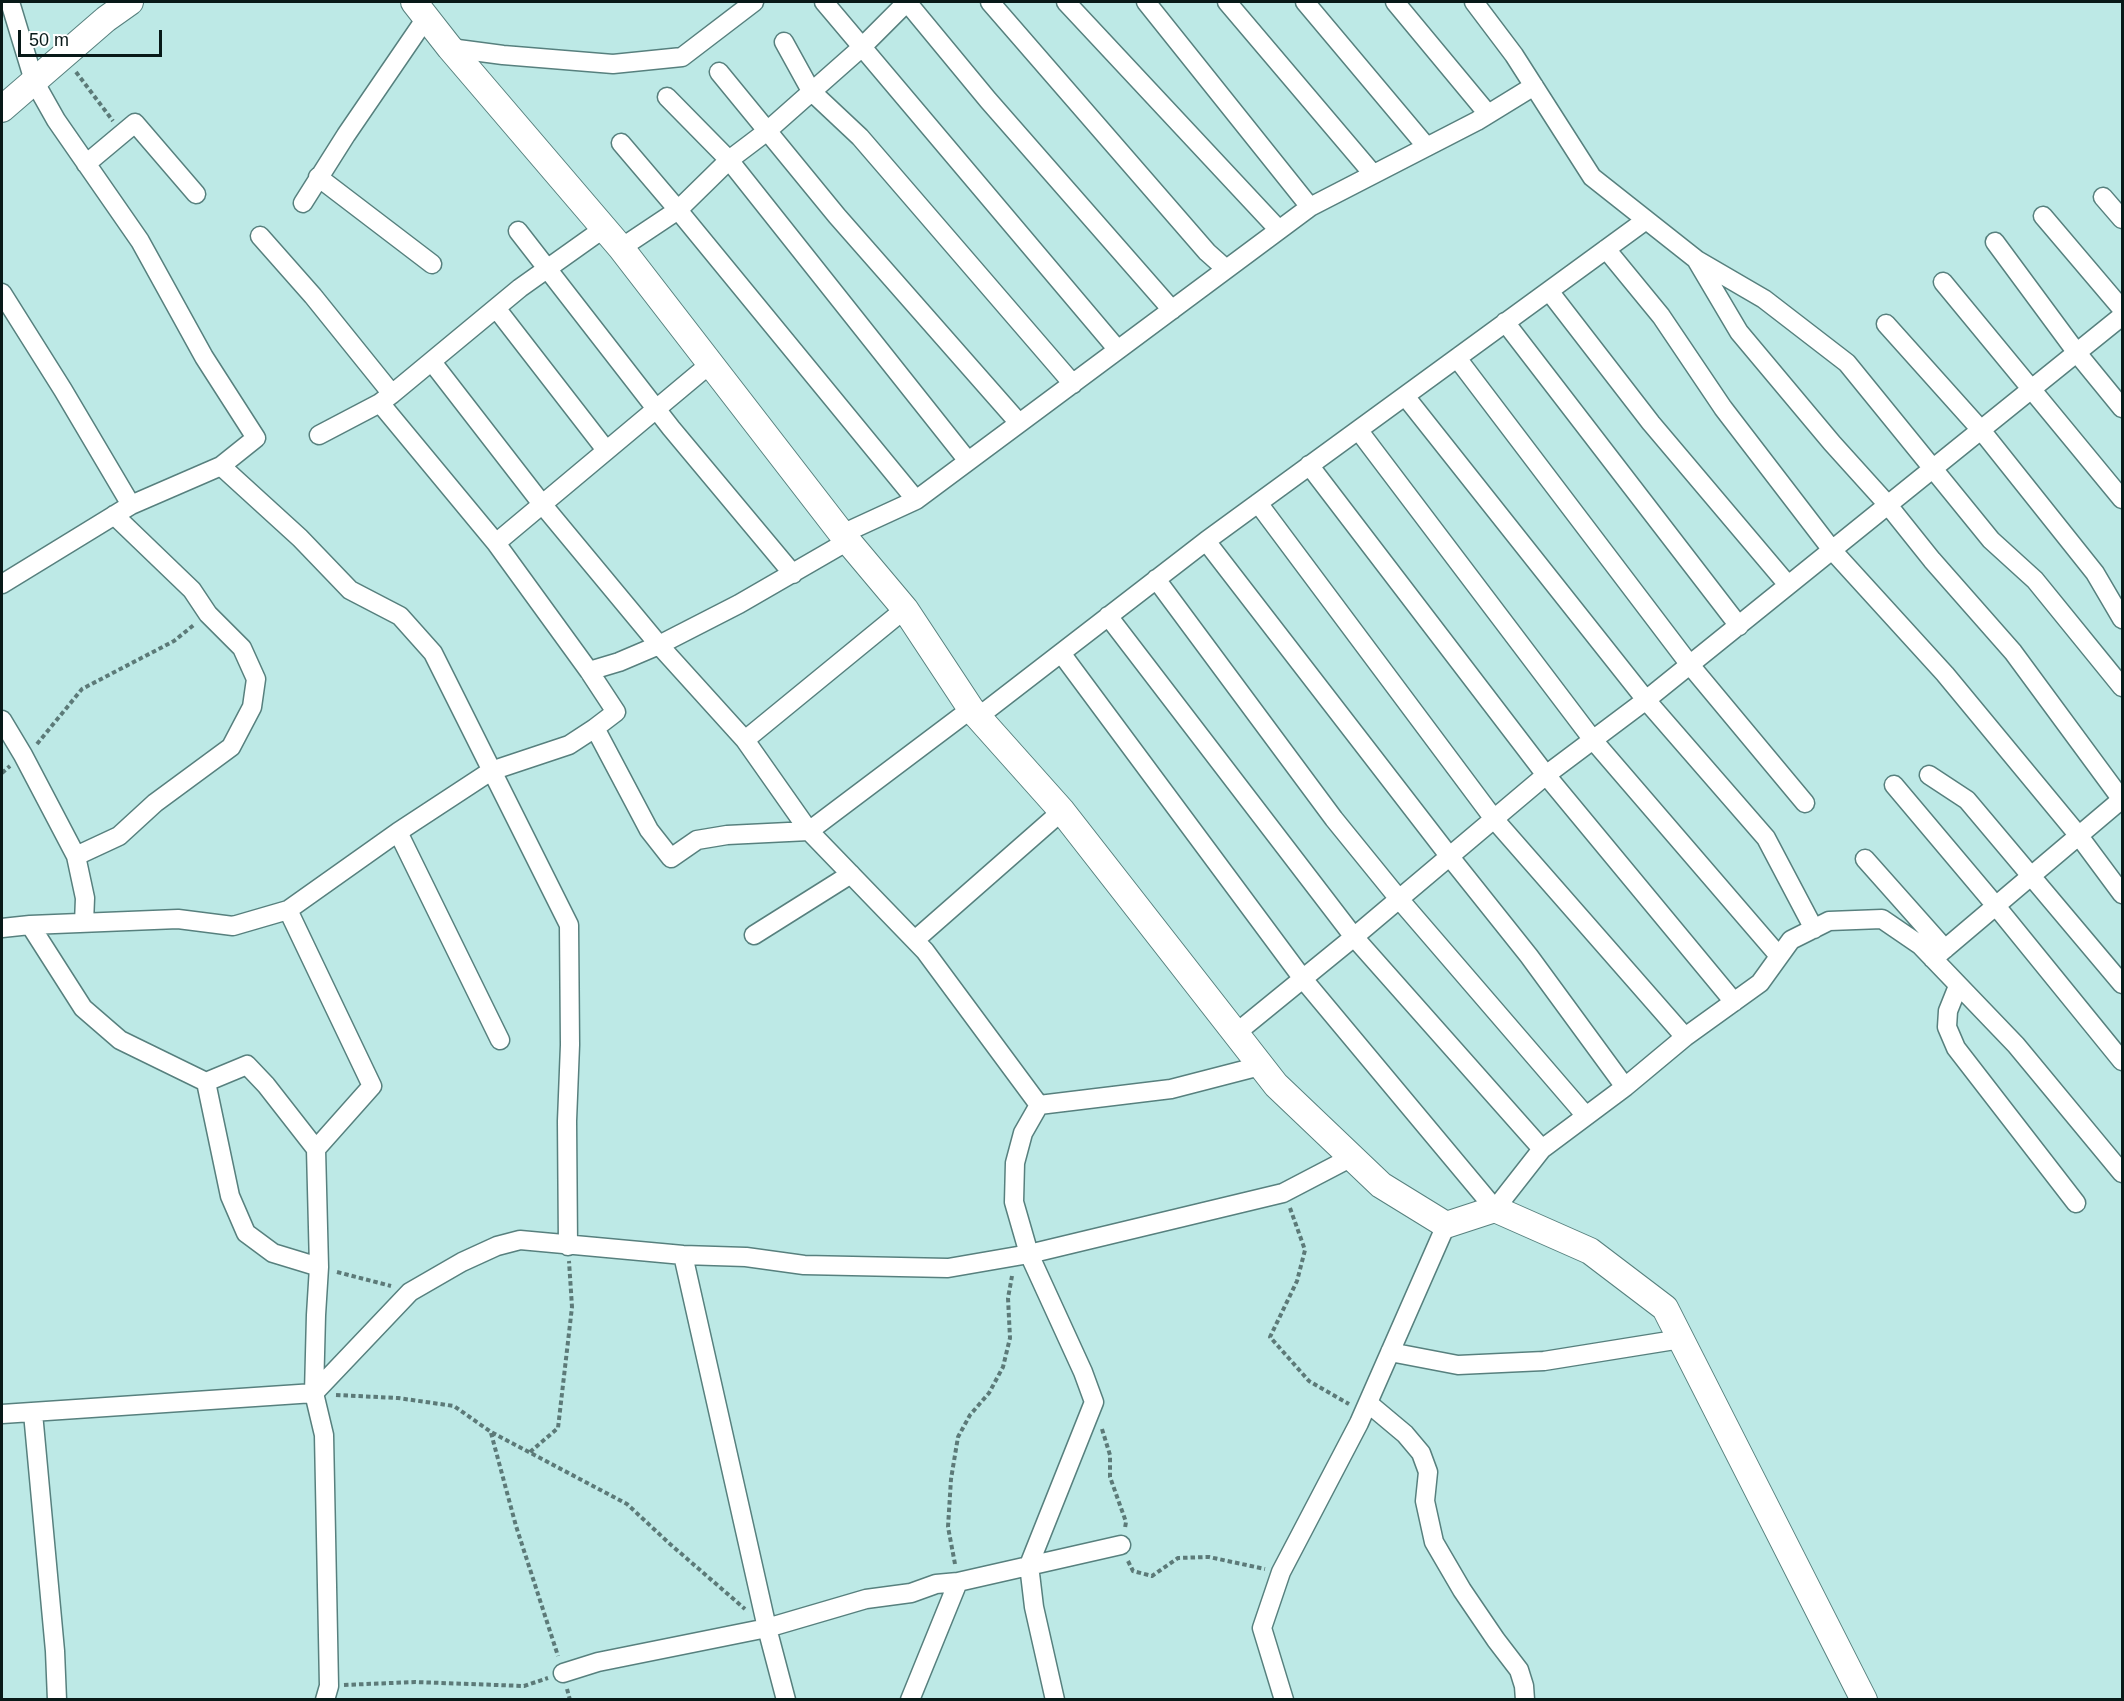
<!DOCTYPE html>
<html>
<head>
<meta charset="utf-8">
<style>
	body { margin:0 }
	#map { position:relative; width:2124px; height:1701px; overflow:hidden; background:#bde9e6; font-family:Helvetica,sans-serif }
	canvas { display:block }
	.frame { position:absolute; inset:0; border:3px solid #081918; pointer-events:none }
	.scale { position:absolute; left:18px; top:30px; width:144px; height:27px; box-sizing:border-box; border:3px solid #081918; border-top:0; padding-left:8px; font-size:18px; line-height:21px; white-space:nowrap; color:#081918; -webkit-text-stroke:4px #fff; paint-order:stroke }
</style>
</head>
<body>
<div id="map">
<canvas width="2124" height="1701"></canvas>
<div class="frame"></div>
<div class="scale">50 m</div>
</div>
<script>
const ctx = document.querySelector('canvas').getContext('2d');
ctx.lineJoin = 'round';
function toPath(rows) {
  const path = new Path2D();
  for (const r of rows) {
    path.moveTo(r[0], r[1]);
    for (let i = 2; i < r.length; i += 2) path.lineTo(r[i], r[i + 1]);
  }
  return path;
}
function stroke(path, color, width, dash) {
  ctx.strokeStyle = color;
  ctx.lineWidth = width;
  ctx.lineCap = dash ? 'butt' : 'round';
  ctx.setLineDash(dash || []);
  ctx.stroke(path);
}
const path = toPath([
	[76,72,113,121],
	[37,744,82,689,174,641,195,624],
	[2,773,10,766],
	[1290,1208,1305,1250,1297,1281,1270,1337,1309,1381,1349,1404],
	[337,1272,391,1286],
	[336,1395,398,1398,454,1406,491,1432,627,1504,670,1544,745,1609],
	[1102,1429,1110,1455,1110,1477,1126,1522,1125,1528],
	[491,1433,516,1526,558,1656],
	[530,1452,558,1428,572,1307,569,1261],
	[1128,1561,1133,1571,1152,1576,1178,1558,1209,1557,1265,1569],
	[955,1564,948,1527,951,1479,958,1437,970,1415,989,1393,1003,1367,1010,1338,1008,1298,1012,1276],
	[344,1685,415,1682,524,1686,548,1678],
	[567,1689,570,1700]
]);
const street = toPath([
	[824,2,1118,350],
	[907,2,988,100,1172,310],
	[990,2,1207,252,1226,269],
	[1066,2,1279,230],
	[1146,2,1310,207],
	[1227,2,1373,174],
	[1305,2,1426,146],
	[1395,2,1488,114],
	[1474,2,1514,55,1592,177,1697,260,1764,299,1847,363,1991,540,2035,580,2122,687],
	[784,42,811,91,860,137,1073,384],
	[450,48,503,55,613,64,682,57,754,2],
	[719,72,837,216,1019,423],
	[667,97,729,160,968,461],
	[621,143,678,210,916,500],
	[86,164,135,123,196,194],
	[318,177,432,264],
	[2103,197,2122,219],
	[303,203,346,135,426,18],
	[2043,216,2122,309],
	[518,231,671,428,793,574],
	[260,236,313,296,392,394],
	[1995,242,2077,353,2122,408],
	[621,248,678,210,729,160,766,132,861,48,907,2],
	[1606,249,1661,316,1723,408,1832,550,1945,674,2079,836,2122,894],
	[1697,261,1739,332,1832,443,1888,505,1932,560,2013,652,2122,800],
	[1943,282,2122,499],
	[1549,291,1651,423,1788,585],
	[2,293,63,390,131,505],
	[496,308,606,450],
	[1505,322,1739,626],
	[1886,324,1981,430,2095,573,2122,619],
	[1457,358,1690,665,1805,803],
	[432,362,542,504,659,645,745,740,809,831,925,951,1039,1105],
	[1405,396,1646,700,1766,838,1814,929],
	[1359,431,1593,740,1779,956],
	[319,435,380,403,392,394,520,288,603,229],
	[1309,465,1546,775,1734,1002],
	[221,466,300,538,350,590,400,616,433,653,569,925,570,1045,567,1121,568,1246],
	[1258,503,1494,819,1685,1037],
	[842,534,916,500,1310,207,1477,121,1534,86],
	[1206,541,1450,857,1529,956,1625,1087],
	[496,543,710,364],
	[1156,579,1334,819,1399,899,1586,1116],
	[2,584,131,505,221,466,256,438,204,357,140,241,56,120,34,81,10,2],
	[1108,616,1354,937,1542,1149],
	[1061,653,1303,979,1495,1209,1542,1149,1625,1087,1685,1037,1760,983,1791,940,1829,921,1882,919,1920,945,2016,1045,2122,1173],
	[589,671,619,662,659,645,739,604,848,541],
	[978,717,1206,541,1646,220],
	[2,720,23,755,76,856,85,898,84,923],
	[595,728,649,830,671,858,697,840,727,835,809,831,971,709],
	[745,740,905,609],
	[1929,775,1967,800,2122,984],
	[1894,785,1996,906,2122,1061],
	[398,832,500,1040],
	[76,856,119,836,155,803,231,747,252,707,256,679,242,648,208,614,192,590,114,515],
	[1865,859,1945,949],
	[288,910,372,1086,316,1149],
	[30,925,83,1008,120,1040,206,1082,230,1196,246,1233,273,1253,319,1267],
	[2,928,30,925,178,919,233,926,288,910,398,832,491,771,569,745,595,728,616,712,589,671,496,543,380,403],
	[754,935,851,874],
	[915,940,1062,811],
	[1933,959,2122,799],
	[1958,986,1948,1011,1947,1027,1956,1048,2076,1203],
	[1235,1034,1354,937,1546,775,1646,700,2122,316],
	[206,1082,247,1065,266,1085,316,1149,319,1267,316,1315,314,1393,324,1435,329,1686,325,1700],
	[1039,1105,1023,1133,1015,1163,1014,1202,1029,1254,1083,1372,1094,1402,1029,1565,1034,1607,1055,1700],
	[1039,1105,1171,1089,1260,1066],
	[683,1255,767,1628,786,1700],
	[1390,1352,1458,1365,1544,1361,1681,1339],
	[1368,1403,1405,1434,1421,1453,1428,1472,1425,1501,1434,1542,1462,1590,1496,1640,1519,1670,1524,1686,1525,1700],
	[33,1413,55,1651,57,1700],
	[2,1414,314,1393,410,1292,462,1262,497,1246,520,1240,683,1255,746,1257,804,1265,948,1268,1029,1254,1283,1193,1352,1157],
	[563,1673,598,1662,767,1628,866,1599,911,1593,936,1584,958,1582],
	[910,1700,958,1582,1121,1545],
	[1284,1700,1262,1628,1281,1572,1359,1423,1446,1225]
]);
const secondary = toPath([
	[414,2,450,48,621,248,842,534,905,609,971,709,1062,811,1276,1085,1381,1185,1446,1225,1495,1209,1590,1251,1665,1308,1864,1700],
	[2,109,106,19,130,2]
]);
stroke(street, '#57807e', 21);
stroke(secondary, '#57807e', 28);
stroke(path, '#5c7a78', 4, [4.5, 3]);
stroke(street, '#fff', 18);
stroke(secondary, '#fff', 26);
</script>
</body>
</html>
